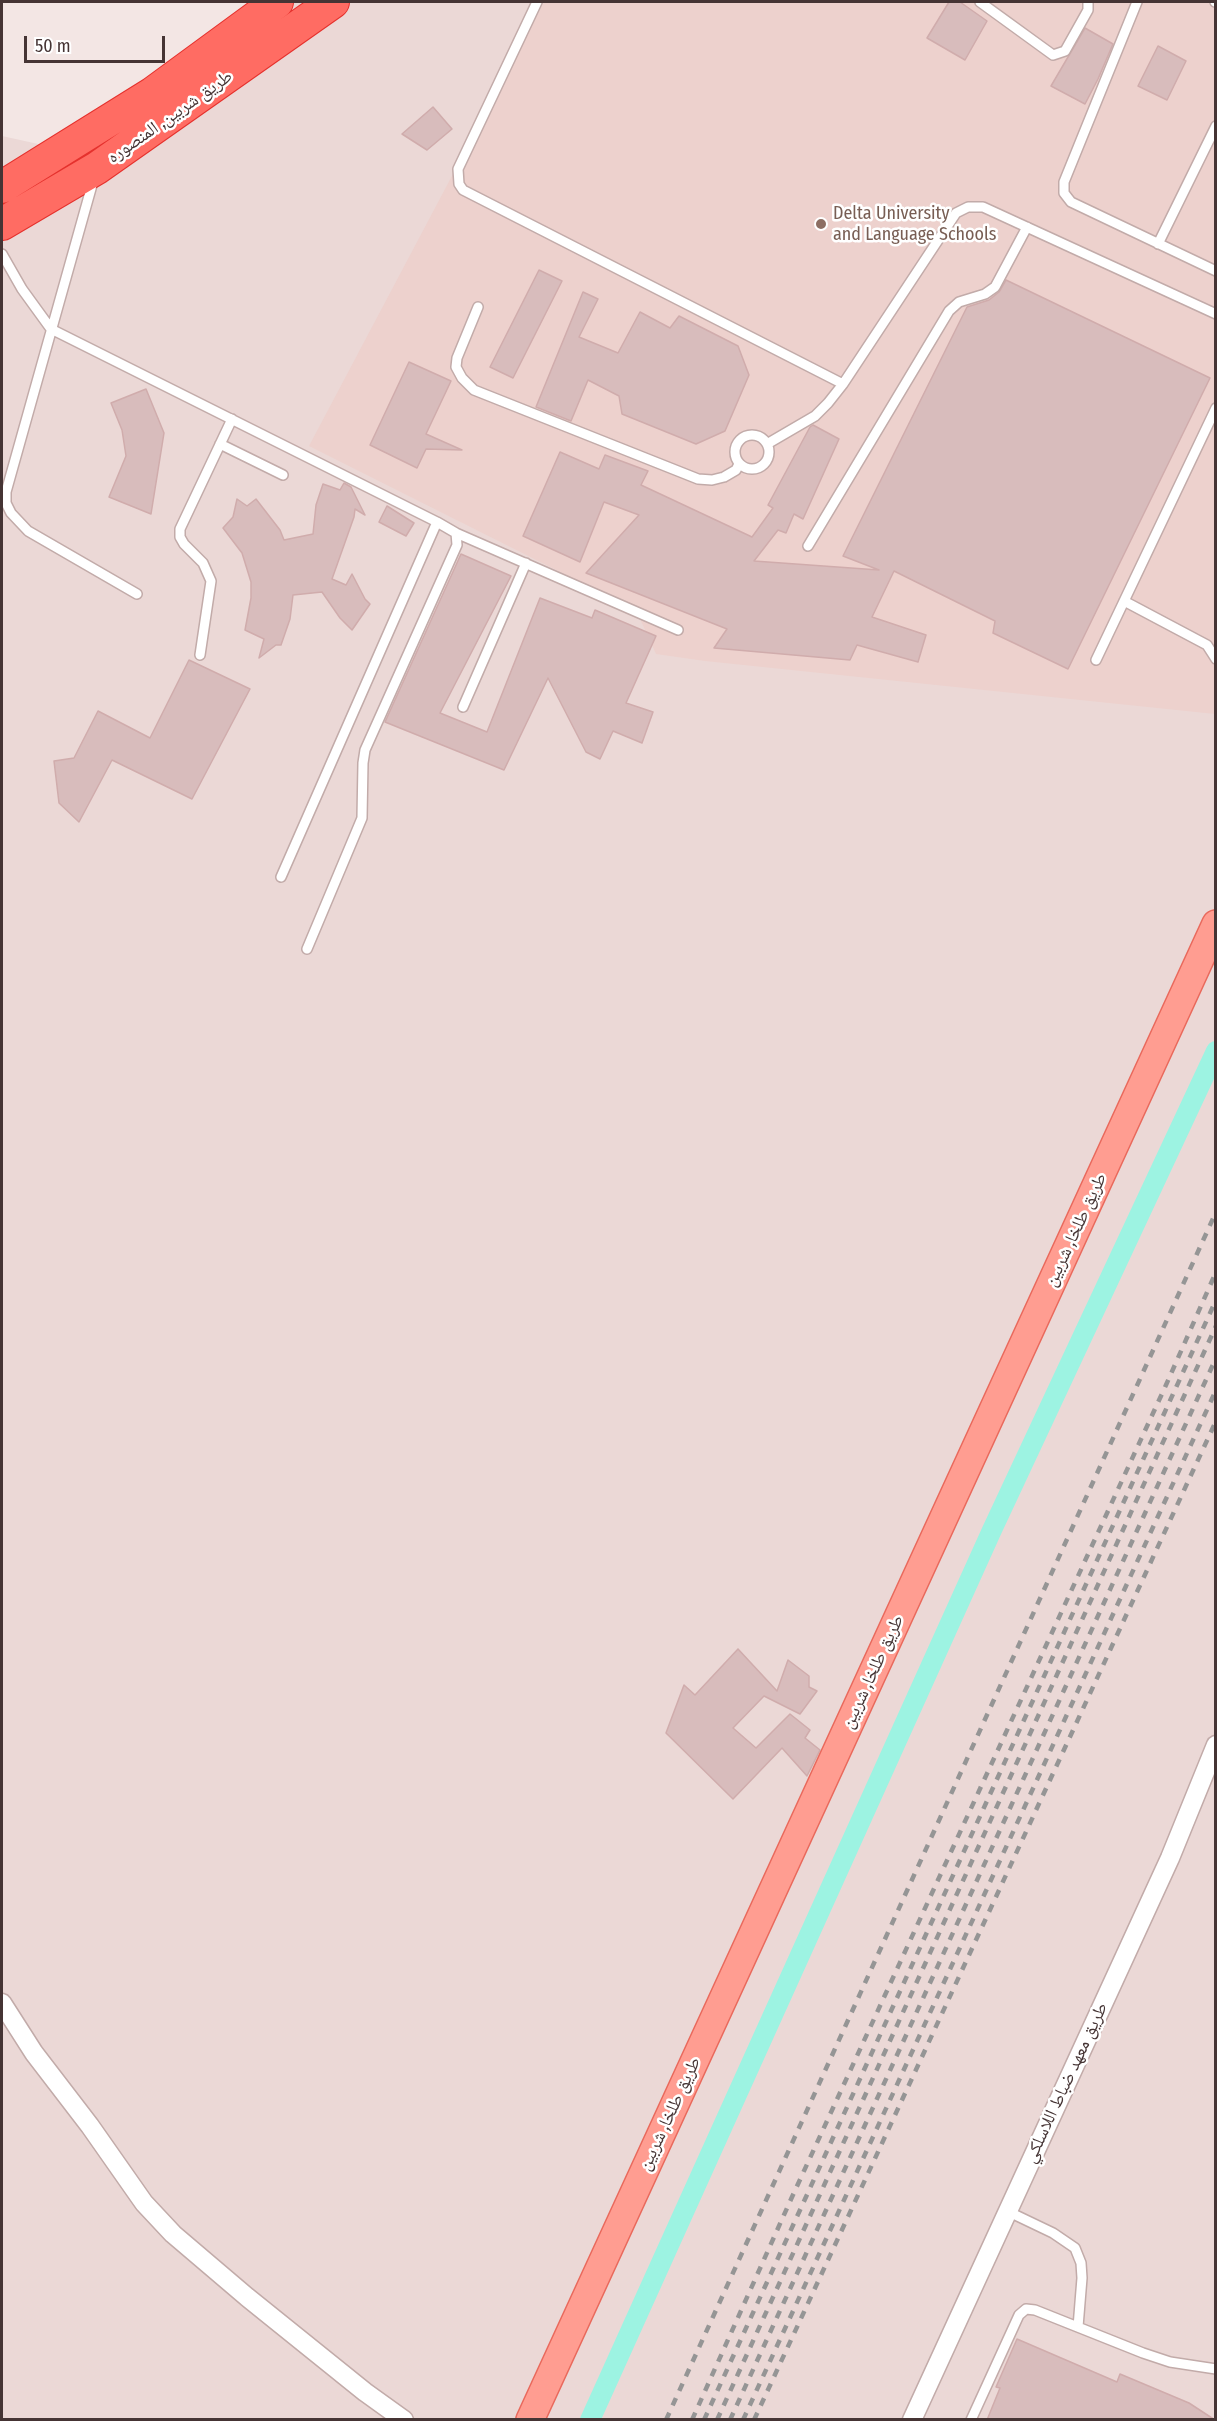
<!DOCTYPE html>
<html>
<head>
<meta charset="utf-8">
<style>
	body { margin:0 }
	#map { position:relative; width:1217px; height:2421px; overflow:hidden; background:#f3e6e4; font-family:"Fira Sans Condensed",sans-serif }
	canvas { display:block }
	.frame { position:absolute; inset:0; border:3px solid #453434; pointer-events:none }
	.scale { position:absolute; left:24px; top:36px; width:141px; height:27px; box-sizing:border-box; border:3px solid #453434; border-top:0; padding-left:8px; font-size:18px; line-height:21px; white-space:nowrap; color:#453434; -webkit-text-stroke:4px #fff; paint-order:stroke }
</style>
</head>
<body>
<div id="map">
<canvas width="1217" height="2421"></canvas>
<div class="frame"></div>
<div class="scale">50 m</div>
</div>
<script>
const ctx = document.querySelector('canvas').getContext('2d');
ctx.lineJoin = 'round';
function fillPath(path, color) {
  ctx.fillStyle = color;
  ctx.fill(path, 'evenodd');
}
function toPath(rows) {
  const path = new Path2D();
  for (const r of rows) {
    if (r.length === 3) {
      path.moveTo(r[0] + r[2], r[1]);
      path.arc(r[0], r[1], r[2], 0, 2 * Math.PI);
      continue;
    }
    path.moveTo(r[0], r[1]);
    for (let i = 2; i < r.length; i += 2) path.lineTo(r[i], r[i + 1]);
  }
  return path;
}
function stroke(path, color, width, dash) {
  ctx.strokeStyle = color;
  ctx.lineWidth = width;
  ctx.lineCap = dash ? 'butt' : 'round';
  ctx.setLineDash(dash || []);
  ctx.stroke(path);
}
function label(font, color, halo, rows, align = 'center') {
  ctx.font = font + ' "Fira Sans Condensed","Noto Naskh Arabic",sans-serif';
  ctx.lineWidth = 5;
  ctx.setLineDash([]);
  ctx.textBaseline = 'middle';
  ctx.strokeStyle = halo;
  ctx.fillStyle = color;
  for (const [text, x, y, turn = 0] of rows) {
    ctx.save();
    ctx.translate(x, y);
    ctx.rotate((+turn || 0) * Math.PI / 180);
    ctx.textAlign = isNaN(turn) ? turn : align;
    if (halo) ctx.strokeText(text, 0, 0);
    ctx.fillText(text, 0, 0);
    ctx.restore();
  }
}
const residential = toPath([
	[295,2,1215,2,1215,2419,2,2420,2,136,79,153]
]);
const education = toPath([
	[544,2,1215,2,1215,714,705,661,656,654,636,610,309,446]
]);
const canal = toPath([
	[590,2420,992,1530,1216,1051]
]);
const building = toPath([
	[949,2,960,2,987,21,965,60,927,38,949,2],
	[1085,28,1113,44,1098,79,1085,104,1051,86,1085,28],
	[1158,46,1186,61,1167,100,1138,86,1158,46],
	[433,107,452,129,427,150,402,134,433,107],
	[539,270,562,281,513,378,490,367,539,270],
	[1006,280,1210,378,1068,669,993,633,995,621,894,571,872,617,926,635,918,662,857,645,850,660,714,648,727,629,586,573,639,515,604,502,580,562,523,536,560,452,599,469,605,455,648,471,641,485,752,537,773,508,768,505,810,427,813,425,839,439,803,519,794,514,786,533,778,530,754,561,879,570,843,556,967,307,989,300,999,292,1006,280],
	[583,292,598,299,579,337,618,353,640,312,670,328,679,316,738,346,749,375,725,431,696,444,622,414,619,396,588,380,571,421,536,407,583,292],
	[409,362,451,381,426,434,462,450,426,449,417,468,370,445,409,362],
	[146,389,164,433,151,514,109,497,126,456,122,430,111,403,146,389],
	[344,483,351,487,365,515,355,509,354,517,332,579,346,585,352,574,365,599,370,604,352,630,340,618,322,592,293,595,290,619,281,645,276,645,259,658,264,639,245,630,251,598,251,582,242,553,223,528,233,517,237,499,247,506,256,499,280,530,284,540,313,534,316,505,323,484,340,490,344,483],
	[387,506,414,523,406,536,379,522,387,506],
	[461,554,511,576,440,713,487,732,540,598,592,618,595,610,656,636,626,703,653,712,642,743,613,731,600,759,586,752,548,678,504,770,385,722,461,554],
	[189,660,250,689,192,799,112,760,79,822,59,803,54,761,74,758,98,711,150,738,189,660],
	[738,1649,777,1691,788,1660,809,1676,809,1687,817,1691,800,1714,764,1696,733,1728,756,1748,790,1714,810,1730,805,1738,820,1750,807,1776,782,1748,733,1799,666,1733,684,1685,695,1695,738,1649],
	[1017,2339,1117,2382,1120,2374,1189,2403,1215,2420,987,2420,1000,2388,996,2387,1017,2339]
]);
const lane = toPath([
	[537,2,458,169,459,184,463,190,843,384],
	[980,2,1053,55,1065,51,1088,10,1088,2],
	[1137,2,1064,182,1064,193,1071,202,1216,271],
	[1215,2,1216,2],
	[94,178,6,492,6,503,11,513,28,531,137,594],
	[1158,244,1216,126],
	[2,254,22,289,51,329,437,522,456,533,457,545,365,750,363,763,362,818,307,949],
	[478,307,457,358,456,367,462,378,474,390,698,479,712,480,724,477,736,470,739,464],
	[752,452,17],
	[220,444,283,475],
	[767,444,815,416,828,403,843,384,956,213,968,207,983,207,1216,314],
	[456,533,678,630],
	[808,546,949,311,959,302,985,294,995,287,1027,227],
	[1124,601,1207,645,1216,659],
	[200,655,211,581,203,563,184,544,180,537,180,529,232,419],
	[1096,660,1216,408],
	[463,707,526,563],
	[281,877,437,522],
	[1007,2211,1053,2233,1075,2248,1081,2263,1082,2278,1078,2327],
	[971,2420,1019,2315,1026,2309,1035,2310,1143,2353,1170,2362,1216,2369]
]);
const street = toPath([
	[2,2003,34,2053,90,2126,144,2203,173,2234,247,2297,365,2392,404,2420],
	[912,2420,1170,1858,1216,1745]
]);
const primary = toPath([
	[530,2420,1216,924]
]);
const highway = toPath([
	[2,187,153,93,277,2],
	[2,224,97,168,333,2]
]);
const rail = toPath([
	[666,2420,1216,1212],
	[692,2420,792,2197,1166,1385,1216,1272],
	[704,2420,1216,1300],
	[717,2420,1216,1326],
	[730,2420,1216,1358],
	[743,2420,1216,1390],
	[754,2420,1216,1421]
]);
const markers = [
	[821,224,6,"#8d6e63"]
];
const streetNames = [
	["طريق شربين, المنصوره",170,117,-35],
	["طريق طلخا, شربين",1076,1230,-65],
	["طريق طلخا, شربين",873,1672,-65],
	["طريق معهد ضباط اللاسلكي",1066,2083,-65],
	["طريق طلخا, شربين",670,2114,-65]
];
const educationNames = [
	["Delta University",833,214],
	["and Language Schools",833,235]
];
fillPath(residential, '#ebd8d6');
fillPath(education, '#edd1cd');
stroke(canal, '#9df3e2', 20);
fillPath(building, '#d8bcbc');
stroke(building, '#d0acac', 1.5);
stroke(lane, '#c2aba9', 12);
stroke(street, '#c2aba9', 21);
stroke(primary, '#e9695c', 30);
stroke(highway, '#e5312d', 34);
stroke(lane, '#fff', 9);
stroke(street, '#fff', 18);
stroke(primary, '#ff9d91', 27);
stroke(highway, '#ff6c63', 32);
stroke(rail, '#959595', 4.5, [8, 8]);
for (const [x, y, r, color] of markers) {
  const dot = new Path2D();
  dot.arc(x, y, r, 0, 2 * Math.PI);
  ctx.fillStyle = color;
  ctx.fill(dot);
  stroke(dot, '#fff', 2);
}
label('18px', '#453434', '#fff', streetNames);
label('18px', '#785e54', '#fff', educationNames, 'left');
</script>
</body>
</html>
